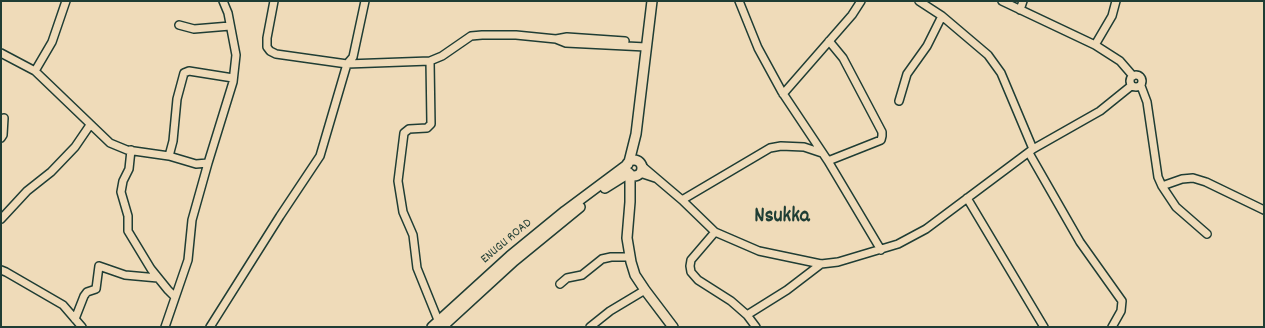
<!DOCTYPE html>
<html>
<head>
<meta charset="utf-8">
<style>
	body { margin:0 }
	#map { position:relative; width:1265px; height:328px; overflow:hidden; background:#efdbb9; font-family:Dekko,sans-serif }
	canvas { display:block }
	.frame { position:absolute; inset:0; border:2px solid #1f3d34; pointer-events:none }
</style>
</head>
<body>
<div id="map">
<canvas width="1265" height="328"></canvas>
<div class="frame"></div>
</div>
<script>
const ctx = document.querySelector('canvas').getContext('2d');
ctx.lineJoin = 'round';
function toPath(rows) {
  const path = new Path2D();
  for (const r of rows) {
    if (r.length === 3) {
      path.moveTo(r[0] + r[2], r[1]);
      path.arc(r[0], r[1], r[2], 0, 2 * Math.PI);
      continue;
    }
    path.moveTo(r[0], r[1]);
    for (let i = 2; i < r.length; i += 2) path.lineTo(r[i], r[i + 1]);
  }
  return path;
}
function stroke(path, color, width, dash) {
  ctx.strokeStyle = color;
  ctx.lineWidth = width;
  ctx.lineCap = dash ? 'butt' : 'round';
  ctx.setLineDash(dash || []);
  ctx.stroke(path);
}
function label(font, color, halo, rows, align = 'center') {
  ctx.font = font + ' Dekko,sans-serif';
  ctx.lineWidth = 3;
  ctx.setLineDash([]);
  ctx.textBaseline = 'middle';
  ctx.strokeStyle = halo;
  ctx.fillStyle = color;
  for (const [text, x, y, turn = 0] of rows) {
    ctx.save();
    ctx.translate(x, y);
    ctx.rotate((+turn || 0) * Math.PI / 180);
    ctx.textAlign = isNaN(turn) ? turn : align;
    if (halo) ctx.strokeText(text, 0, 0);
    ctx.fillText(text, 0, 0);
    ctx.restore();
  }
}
const minor = toPath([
	[274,1,267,38,267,47,270,51,276,54,347,64,430,61,442,56,471,36,482,35,516,35,556,39,566,43,646,47],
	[739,1,758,48,782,92,828,161,881,250],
	[919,1,942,16,988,55,1001,73,1033,149],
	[1002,1,1095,45,1120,61,1133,76],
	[1020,10,1023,1],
	[179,25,194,29,230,26],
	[556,39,567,37,625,41],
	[1095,45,1112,16,1116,1],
	[1,53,35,71,110,143,127,150,169,156,196,164,208,163],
	[430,61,431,124,427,128,409,129,404,133,398,181,403,212,413,235,417,268,438,320],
	[35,71,52,42,66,1],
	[1136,81,6],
	[1141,86,1147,102,1158,177,1162,186,1176,207,1207,234],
	[783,94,852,15,861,1],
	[899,101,907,74,927,46,942,16],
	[1,138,3,135,4,118],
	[131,150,129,169,123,181,121,192,128,216,128,231,151,269,168,290,175,297],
	[1029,153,1080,242,1122,301,1121,311,1112,327],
	[169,156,173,141,177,99,184,73,189,71,233,78],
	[828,161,876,142,881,140,882,136,882,132,843,58,829,41],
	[642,166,682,200,715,232,759,251,821,264,838,262,898,244,926,229,1033,149,1100,111,1131,86],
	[640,173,655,178],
	[1162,186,1182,179,1193,178,1206,182,1264,210],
	[967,198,1044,327],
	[682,200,770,148,781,146,804,147,822,153],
	[1,219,27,191,51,172,75,147,90,125],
	[715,232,691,260,690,266,691,272,698,280,731,301,747,315,756,327],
	[1,270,6,272,63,305,82,327],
	[560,284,567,278,582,275,602,259,611,257,630,257],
	[747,315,787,290,821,264],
	[75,319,84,296,87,292,96,289,99,266,125,275,158,278],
	[165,327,188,260,192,220,208,163,233,82,236,55,228,13,223,1],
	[210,327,280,216,320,156,347,64,353,57,365,1],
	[590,327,610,311,645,290]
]);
const major = toPath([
	[634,168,8],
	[629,162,636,134,652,1],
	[630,174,630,202,627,238,631,262,635,275,645,290,673,327],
	[605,188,629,173],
	[432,327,510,256,565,211,628,164],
	[442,327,514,261,580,207]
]);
const streetNames = [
	["ENUGU ROAD",507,242,-40]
];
const townNames = [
	["Nsukka",782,218]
];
stroke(minor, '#1f3d34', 10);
stroke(major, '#1f3d34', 12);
stroke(minor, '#efdbb9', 7);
stroke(major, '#efdbb9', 9);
label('13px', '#1f3d34', '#efdbb9', streetNames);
label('bold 21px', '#1f3d34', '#efdbb9', townNames);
</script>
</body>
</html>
